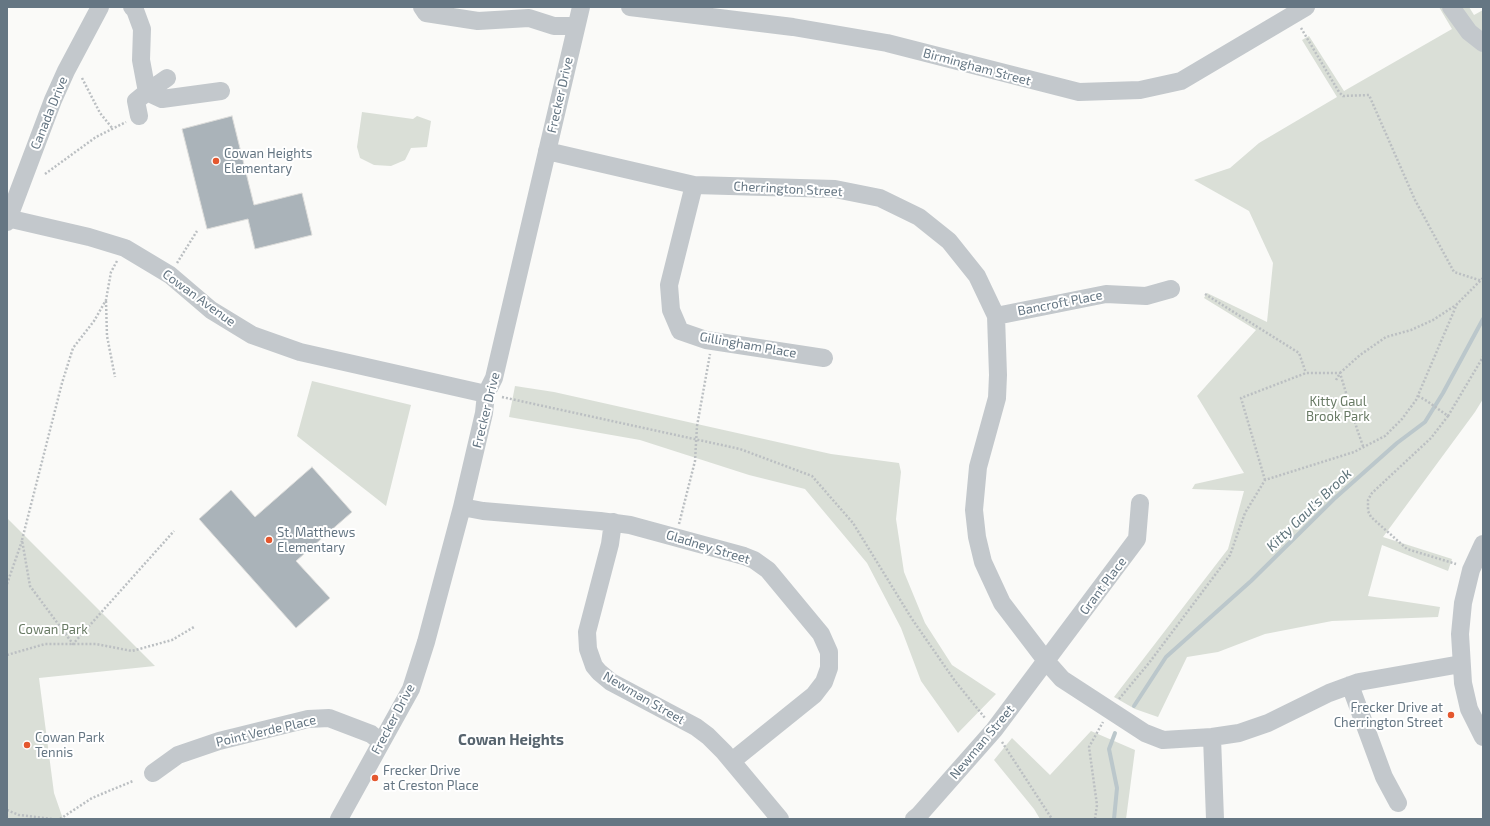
<!DOCTYPE html>
<html>
<head>
<meta charset="utf-8">
<style>
	body { margin:0 }
	#map { position:relative; width:1490px; height:826px; overflow:hidden; background:#fafaf8; font-family:"Exo 2",sans-serif }
	canvas { display:block }
	.frame { position:absolute; inset:0; border:8px solid #657683; pointer-events:none }
</style>
</head>
<body>
<div id="map">
<canvas width="1490" height="826"></canvas>
<div class="frame"></div>
</div>
<script>
const ctx = document.querySelector('canvas').getContext('2d');
ctx.lineJoin = 'round';
function fillPath(path, color) {
  ctx.fillStyle = color;
  ctx.fill(path, 'evenodd');
}
function toPath(rows) {
  const path = new Path2D();
  for (const r of rows) {
    path.moveTo(r[0], r[1]);
    for (let i = 2; i < r.length; i += 2) path.lineTo(r[i], r[i + 1]);
  }
  return path;
}
function stroke(path, color, width, dash) {
  ctx.strokeStyle = color;
  ctx.lineWidth = width;
  ctx.lineCap = dash ? 'butt' : 'round';
  ctx.setLineDash(dash || []);
  ctx.stroke(path);
}
function label(font, color, halo, rows, align = 'center') {
  ctx.font = font + ' "Exo 2",sans-serif';
  ctx.lineWidth = 4;
  ctx.setLineDash([]);
  ctx.textBaseline = 'middle';
  ctx.strokeStyle = halo;
  ctx.fillStyle = color;
  for (const [text, x, y, turn = 0] of rows) {
    ctx.save();
    ctx.translate(x, y);
    ctx.rotate((+turn || 0) * Math.PI / 180);
    ctx.textAlign = isNaN(turn) ? turn : align;
    if (halo) ctx.strokeText(text, 0, 0);
    ctx.fillText(text, 0, 0);
    ctx.restore();
  }
}
const green = toPath([
	[1439,7,1469,7,1474,15,1483,10,1483,399,1475,412,1383,537,1452,559,1448,571,1382,545,1368,596,1440,607,1438,617,1332,621,1265,634,1218,652,1187,657,1158,717,1135,709,1114,697,1228,549,1244,491,1192,489,1195,484,1244,473,1197,396,1256,330,1204,298,1207,293,1267,322,1273,263,1249,211,1194,180,1230,168,1259,143,1337,97,1302,40,1309,36,1344,91,1452,29],
	[362,112,413,119,417,116,431,121,427,147,411,148,405,160,391,166,374,165,360,158,357,147],
	[312,381,411,405,386,506,297,436],
	[515,386,554,392,831,454,899,463,901,472,896,519,904,572,925,623,952,665,996,694,958,733,921,681,901,628,867,563,805,489,749,475,640,440,509,417],
	[7,518,155,666,39,678,54,793,63,819,7,819],
	[1091,731,1135,750,1126,819,1040,819,1034,809,994,760,1012,738,1050,775]
]);
const stream = toPath([
	[1134,706,1166,657,1251,581,1334,499,1397,443,1425,422,1443,393,1483,319],
	[1114,819,1117,788,1109,749,1115,733]
]);
const building = toPath([
	[232,116,254,205,302,193,312,235,255,249,248,219,207,229,182,129,232,116],
	[312,467,352,512,296,561,330,598,296,628,199,519,231,490,255,517,312,467]
]);
const path = toPath([
	[1301,28,1339,92,1343,96,1369,95,1415,200,1454,272,1482,281],
	[82,78,100,113,113,129],
	[45,174,96,137,126,122],
	[117,261,111,272,106,300,94,321,73,348,62,383,22,540,30,586,73,644,174,531],
	[177,263,197,231],
	[1205,294,1299,353,1306,373],
	[106,301,107,336,115,377],
	[1336,380,1340,373,1360,355,1386,337,1411,330,1433,320,1456,305],
	[1418,396,1427,401,1448,416,1431,438,1372,493,1368,500,1368,511,1371,517,1407,549,1456,564],
	[502,397,740,449,812,476,853,523,912,619,955,681,985,718],
	[1448,416,1483,357],
	[1265,480,1241,398,1306,373,1340,373,1357,429,1363,446],
	[679,524,695,461,697,426,710,354],
	[7,584,22,541],
	[7,655,45,644,96,644,132,651,172,640,194,627],
	[1119,699,1149,663,1230,555,1245,513,1265,480,1354,452,1385,436,1402,419,1416,400,1457,304,1483,278],
	[1002,742,1052,819],
	[7,810,19,815,52,819],
	[60,819,92,798,133,781],
	[1095,819,1097,805,1089,747,1103,722]
]);
const minor = toPath([
	[132,7,135,10,142,29,141,60,147,92,162,99,221,91],
	[422,7,426,13,478,21,529,18,554,26,576,26],
	[630,7,793,27,887,43,1079,92,1140,90,1181,81,1306,7],
	[1451,7,1469,32,1483,43],
	[139,116,136,101,147,92,167,78],
	[547,151,694,185,835,189,880,198,919,217,949,241,977,276,996,316,998,375,997,398,978,467,974,510,977,537,983,562,1002,603,1047,662,1062,679,1145,733,1163,740,1212,737,1239,733,1268,723,1329,693,1359,682,1461,664],
	[694,185,669,285,671,310,680,331,706,340,824,358],
	[7,218,89,237,125,248,170,275,211,310,252,335,300,352,486,394],
	[7,222,53,100,66,71,100,7],
	[996,316,1106,294,1146,296,1171,289],
	[462,507,483,511,600,521,630,525,744,556,754,560,768,570,821,634,829,652,829,668,824,682,814,695,732,761],
	[613,522,610,544,587,632,588,649,594,666,599,672,611,682,696,727,708,736,724,752,780,819],
	[1483,544,1471,570,1463,603,1460,634,1463,683,1469,709,1483,737],
	[1350,685,1384,777,1398,803],
	[1212,737,1215,819],
	[153,773,178,755,219,741,308,719,329,718,371,734,381,742],
	[339,819,411,689,426,642,462,507,484,413,486,394,494,378,581,7],
	[914,819,919,815,994,730,1137,539,1140,503]
]);
const markers = [
	[216,161,4,"#e4572e"],
	[269,540,4,"#e4572e"],
	[1451,715,4,"#e4572e"],
	[27,745,4,"#e4572e"],
	[375,778,4,"#e4572e"]
];
const streetNames = [
	["Birmingham Street",977,67,15],
	["Frecker Drive",560,95,-77],
	["Canada Drive",49,113,-68],
	["Cherrington Street",788,189,3],
	["Cowan Avenue",199,298,36],
	["Bancroft Place",1060,303,-11],
	["Gillingham Place",748,345,10],
	["Frecker Drive",486,410,-76],
	["Gladney Street",708,547,17],
	["Grant Place",1103,586,-53],
	["Newman Street",644,698,30],
	["Frecker Drive",393,719,-62],
	["Point Verde Place",266,731,-13],
	["Newman Street",982,742,-50]
];
const poiNames = [
	["Cowan Heights",224,154],
	["Elementary",224,169],
	["St. Matthews",277,533],
	["Elementary",277,548],
	["Frecker Drive at",1443,708,"right"],
	["Cherrington Street",1443,723,"right"],
	["Cowan Park",35,738],
	["Tennis",35,753],
	["Frecker Drive",383,771],
	["at Creston Place",383,786]
];
const parkNames = [
	["Kitty Gaul",1338,402],
	["Brook Park",1338,417],
	["Cowan Park",53,630]
];
const waterNames = [
	["Kitty Gaul's Brook",1309,510,-44]
];
const quarterNames = [
	["Cowan Heights",511,740]
];
fillPath(green, '#dadfd7');
stroke(stream, '#bbc7cb', 4);
fillPath(building, '#aab3b9');
stroke(building, '#dcdcda', 1);
stroke(path, '#bbbfc2', 2.5, [2, 2]);
stroke(minor, '#c3c8cc', 18);
for (const [x, y, r, color] of markers) {
  const dot = new Path2D();
  dot.arc(x, y, r, 0, 2 * Math.PI);
  ctx.fillStyle = color;
  ctx.fill(dot);
  stroke(dot, '#fff', 1.5);
}
label('13px', '#657683', '#fff', streetNames);
label('13px', '#657683', '#fff', poiNames, 'left');
label('13px', '#687a64', '#fff', parkNames);
label('italic 14px', '#60757c', '#fff', waterNames);
label('bold 15px', '#57646e', '#fff', quarterNames);
</script>
</body>
</html>
